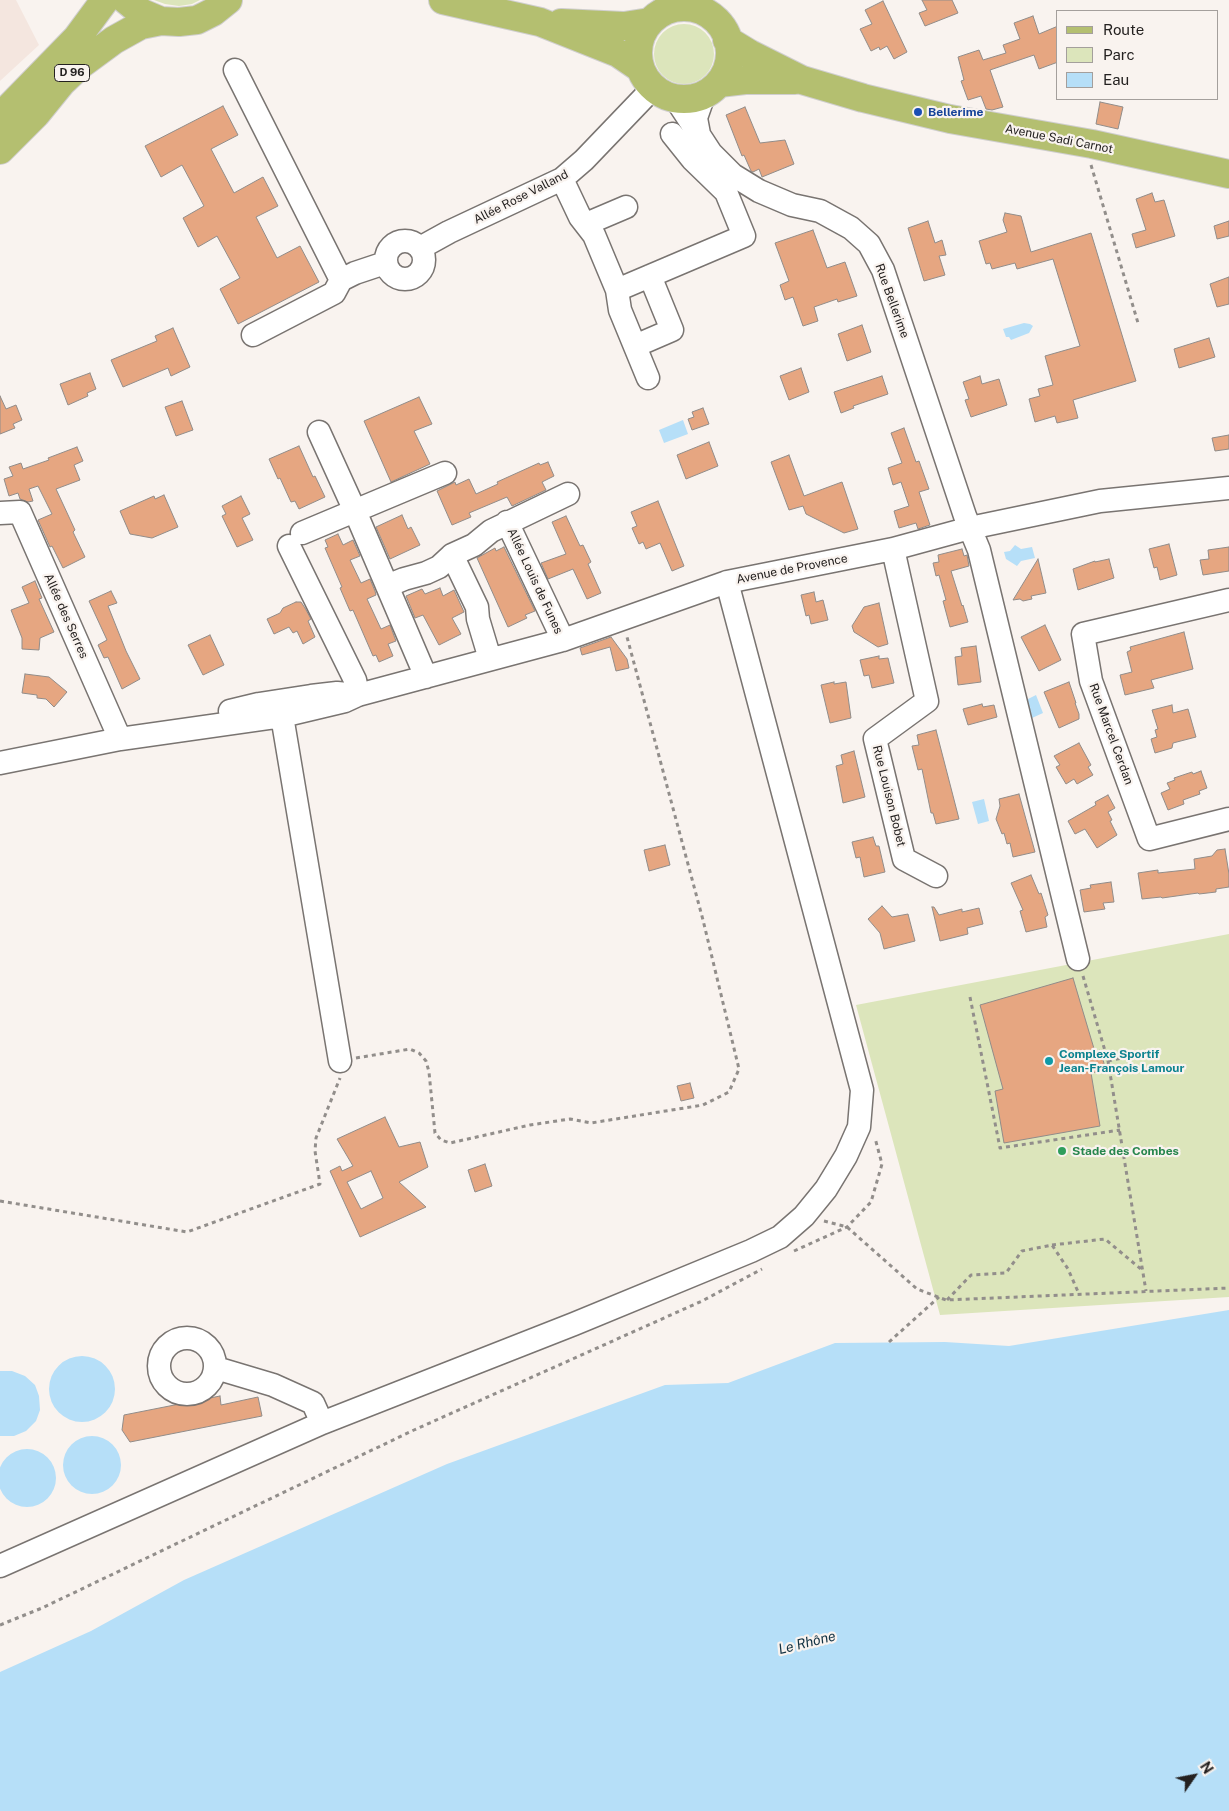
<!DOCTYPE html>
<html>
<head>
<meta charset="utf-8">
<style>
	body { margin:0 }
	#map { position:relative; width:1229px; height:1811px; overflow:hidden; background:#f9f3ef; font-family:"Public Sans",sans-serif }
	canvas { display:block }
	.legend { position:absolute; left:1056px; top:10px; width:162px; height:90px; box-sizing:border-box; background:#f9f3ef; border:1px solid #a49f9c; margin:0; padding:6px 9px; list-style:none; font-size:15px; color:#242120 }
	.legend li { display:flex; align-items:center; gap:10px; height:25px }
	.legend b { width:25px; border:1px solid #a49f9c }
	.north { position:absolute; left:1169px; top:1751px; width:50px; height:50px; -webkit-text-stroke:4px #f9f3ef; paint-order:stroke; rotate:57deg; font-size:14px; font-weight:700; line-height:20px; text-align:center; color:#242120 }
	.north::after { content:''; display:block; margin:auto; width:18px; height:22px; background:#242120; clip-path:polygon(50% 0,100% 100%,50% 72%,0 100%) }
</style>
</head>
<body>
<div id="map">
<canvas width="1229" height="1811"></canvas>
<ul class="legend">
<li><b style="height:6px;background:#b4bf70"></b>Route</li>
<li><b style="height:14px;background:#dce5bb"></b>Parc</li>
<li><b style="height:14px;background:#b6dff8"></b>Eau</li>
</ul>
<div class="north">N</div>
</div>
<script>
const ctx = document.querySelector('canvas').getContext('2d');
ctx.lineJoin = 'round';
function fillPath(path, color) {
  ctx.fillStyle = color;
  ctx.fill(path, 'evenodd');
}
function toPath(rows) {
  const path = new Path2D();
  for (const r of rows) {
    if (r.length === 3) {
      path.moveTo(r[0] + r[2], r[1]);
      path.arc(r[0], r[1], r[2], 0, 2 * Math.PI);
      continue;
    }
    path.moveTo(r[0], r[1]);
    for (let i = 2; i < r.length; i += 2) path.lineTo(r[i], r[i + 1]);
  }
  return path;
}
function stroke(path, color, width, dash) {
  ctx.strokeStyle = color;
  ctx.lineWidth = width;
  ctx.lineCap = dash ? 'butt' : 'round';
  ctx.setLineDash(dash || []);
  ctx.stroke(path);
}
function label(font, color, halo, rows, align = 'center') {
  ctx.font = font + ' "Public Sans",sans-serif';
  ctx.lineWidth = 4.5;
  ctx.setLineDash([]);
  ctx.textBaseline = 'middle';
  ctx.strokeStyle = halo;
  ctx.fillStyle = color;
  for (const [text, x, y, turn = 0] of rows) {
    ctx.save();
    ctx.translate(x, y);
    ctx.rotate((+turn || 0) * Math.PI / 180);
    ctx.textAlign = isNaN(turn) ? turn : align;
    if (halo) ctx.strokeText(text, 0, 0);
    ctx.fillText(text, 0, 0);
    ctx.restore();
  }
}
const built = toPath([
	[0,0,16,0,39,45,0,81]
]);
const green = toPath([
	[154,0,200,0,192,4,179,6,165,4],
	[684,54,30],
	[1229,934,1229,1297,940,1315,856,1005]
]);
const water = toPath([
	[1024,323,1030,324,1033,326,1029,333,1011,340,1009,337,1006,337,1003,329],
	[683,420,688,434,664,443,659,430],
	[1015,545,1021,549,1032,547,1035,558,1021,561,1017,566,1006,559,1004,552,1010,551],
	[1036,695,1043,713,1032,718,1026,700],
	[984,799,989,821,978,824,972,802],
	[1229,1310,1229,1811,0,1811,0,1672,91,1631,184,1580,447,1464,665,1385,728,1383,835,1343,945,1342,1009,1346],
	[82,1389,33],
	[0,1371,12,1371,25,1376,35,1385,39,1396,40,1410,36,1421,26,1431,14,1436,0,1436],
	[92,1465,29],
	[27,1478,29]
]);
const building = toPath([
	[922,0,952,0,958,13,925,26,919,13,927,10,922,0],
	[883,1,907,52,894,59,887,46,880,50,879,47,871,51,860,29,872,24,865,10,883,1],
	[1033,16,1039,34,1058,26,1058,62,1039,69,1034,55,990,70,1003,107,992,110,986,109,981,96,968,100,961,81,964,80,958,57,979,50,983,60,1006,53,1003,45,1020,39,1014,23,1033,16],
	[1100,102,1123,107,1118,129,1096,124,1100,102],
	[223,106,238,135,211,149,234,193,263,177,278,206,256,217,277,258,300,246,319,282,238,324,220,289,240,278,217,236,198,247,183,218,204,206,182,165,161,177,145,146,223,106],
	[745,107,760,143,785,140,794,164,762,177,759,169,753,172,751,171,744,155,742,156,726,115,745,107],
	[1152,193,1155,202,1164,200,1175,236,1136,248,1132,234,1146,230,1136,199,1152,193],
	[1005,213,1021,216,1031,252,1091,233,1136,381,1073,400,1078,418,1057,423,1055,416,1035,422,1029,399,1040,396,1038,389,1053,385,1045,356,1080,346,1053,259,1017,269,1015,263,992,269,990,263,986,264,979,241,1007,232,1003,220,1005,213],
	[928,221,935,243,942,240,946,255,939,256,945,275,924,281,908,228,928,221],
	[1229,221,1229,236,1217,239,1214,226,1229,221],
	[813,230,827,268,845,262,857,296,838,302,837,299,814,307,818,321,803,326,793,297,785,300,780,285,789,281,775,243,813,230],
	[1229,277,1229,304,1217,307,1210,284,1229,277],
	[862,325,871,352,847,361,838,334,862,325],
	[173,328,190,367,171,376,168,368,123,387,111,360,157,341,155,336,173,328],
	[1209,338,1215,357,1179,368,1174,349,1209,338],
	[801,368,809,392,789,400,780,376,801,368],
	[90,373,96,389,87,393,88,396,68,405,60,384,90,373],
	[882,376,888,394,853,406,854,408,841,413,834,392,882,376],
	[980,376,982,384,999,379,1007,405,971,417,965,400,969,399,963,382,980,376],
	[0,396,6,409,16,405,22,420,13,424,15,428,0,434,0,396],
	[419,397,432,424,414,431,430,464,391,482,364,421,419,397],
	[182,401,193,430,176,436,165,407,182,401],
	[703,408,709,424,692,430,688,419,694,417,692,412,703,408],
	[904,428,916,462,919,461,929,489,919,492,930,525,918,529,916,523,899,528,894,511,909,506,901,482,893,485,888,468,902,463,891,433,904,428],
	[1229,435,1229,449,1215,451,1212,438,1229,435],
	[709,442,718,466,686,479,677,455,709,442],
	[299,446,313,477,315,476,325,497,299,509,295,501,291,502,280,478,278,479,269,459,299,446],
	[77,447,83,461,74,465,80,480,56,489,75,530,73,532,85,557,63,568,52,546,50,547,38,520,52,514,38,486,29,489,33,501,28,502,20,499,18,493,9,496,4,479,13,476,9,467,21,463,23,469,49,460,48,458,77,447],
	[789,455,804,496,842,482,858,529,844,533,806,514,803,506,789,510,771,462,789,455],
	[548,462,554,476,542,482,546,490,512,506,507,497,469,513,471,517,452,525,437,491,455,482,456,485,469,479,476,494,498,484,497,482,539,463,540,465,548,462],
	[164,495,178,527,152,538,130,534,120,511,154,496,155,499,164,495],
	[241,496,250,514,242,518,253,540,237,547,222,516,226,514,222,506,241,496],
	[658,501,684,566,672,571,660,543,646,549,643,542,639,544,632,528,637,526,631,512,658,501],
	[402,515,408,529,411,527,420,545,390,559,376,527,402,515],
	[566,516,580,546,583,545,591,562,588,564,601,593,587,599,573,569,548,579,541,563,566,554,552,522,566,516],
	[338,534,343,545,353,540,360,556,350,560,361,583,370,579,375,591,376,595,367,599,381,629,390,625,396,641,388,644,393,656,379,662,376,655,373,656,353,610,350,611,340,588,342,587,325,548,328,547,325,540,338,534],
	[1169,544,1177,575,1160,580,1157,567,1154,568,1149,549,1169,544],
	[504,547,535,611,525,615,527,618,508,627,477,558,495,548,496,551,504,547],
	[1229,547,1229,571,1203,575,1200,560,1209,559,1208,550,1229,547],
	[962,549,964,556,967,555,969,566,951,571,962,606,963,605,968,622,950,627,943,601,946,600,939,575,936,576,933,563,939,562,938,555,962,549],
	[1038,559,1046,593,1031,596,1032,599,1023,601,1020,599,1013,600,1038,559],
	[1109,559,1114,578,1078,590,1073,569,1095,561,1095,562,1109,559],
	[35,581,42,598,39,599,54,632,40,638,39,650,22,649,22,638,11,610,29,603,22,587,35,581],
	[440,588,443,596,454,590,464,612,452,618,461,634,439,645,423,615,415,618,406,596,422,589,425,594,440,588],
	[111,591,117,603,108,606,126,651,140,679,122,689,108,657,104,658,98,645,107,640,89,601,111,591],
	[814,592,816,602,823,600,828,620,811,624,809,615,806,616,801,595,814,592],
	[296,602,301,602,305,608,311,619,308,621,315,637,303,644,297,631,293,633,289,627,274,634,267,619,280,613,283,608,296,602],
	[879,603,888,644,878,647,854,632,852,626,864,607,879,603],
	[1045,625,1061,660,1039,671,1021,637,1045,625],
	[1184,632,1193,669,1151,680,1154,688,1125,695,1120,675,1132,672,1127,652,1131,650,1130,647,1184,632],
	[210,635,224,665,203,675,188,645,210,635],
	[611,637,627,659,629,668,616,671,610,647,582,655,580,648,611,637],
	[976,646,981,682,958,685,955,657,962,656,961,648,976,646],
	[879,656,879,659,888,658,894,683,872,688,869,675,864,676,860,660,879,656],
	[25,674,49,677,67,692,54,707,46,699,37,698,37,695,22,693,25,674],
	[834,682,834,684,846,682,851,718,830,723,821,685,834,682],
	[1069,682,1076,703,1075,703,1079,714,1079,719,1059,728,1044,692,1069,682],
	[982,704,983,707,994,705,997,717,968,725,963,709,982,704],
	[1172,705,1173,713,1188,709,1196,737,1173,743,1172,748,1155,753,1151,739,1157,737,1155,730,1158,729,1152,710,1172,705],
	[936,730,959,819,936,824,933,813,931,813,922,769,918,770,912,746,919,745,917,735,936,730],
	[1079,743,1091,765,1088,767,1093,775,1077,784,1074,779,1066,784,1056,767,1060,765,1054,756,1079,743],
	[854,751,865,797,843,803,836,766,843,764,841,755,854,751],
	[1201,771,1207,788,1199,791,1200,794,1183,800,1184,804,1168,810,1161,793,1170,789,1167,783,1175,780,1174,778,1192,772,1193,774,1201,771],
	[1019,794,1035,852,1013,857,1010,843,1007,844,1004,833,1002,834,996,819,1000,806,999,799,1019,794],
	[1108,795,1115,808,1108,812,1112,820,1110,821,1117,835,1097,848,1085,829,1075,834,1068,821,1096,805,1095,802,1108,795],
	[873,837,876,846,879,846,885,872,864,877,860,857,856,858,852,842,873,837],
	[665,845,670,865,649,871,644,850,665,845],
	[1225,849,1229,874,1229,887,1216,889,1216,892,1199,894,1198,893,1162,898,1161,897,1142,899,1138,873,1158,870,1158,873,1195,869,1194,859,1212,856,1217,850,1225,849],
	[1031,875,1039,894,1041,893,1048,915,1045,917,1047,927,1026,932,1020,911,1023,910,1011,883,1031,875],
	[1111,882,1114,902,1103,903,1105,909,1084,912,1080,890,1091,888,1090,885,1111,882],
	[882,906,892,917,908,914,915,941,884,949,880,933,868,919,882,906],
	[932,907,934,907,939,915,962,909,962,912,979,908,983,924,967,928,968,934,940,941,932,907],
	[1073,978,1095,1052,1100,1050,1106,1070,1091,1073,1100,1126,1004,1143,995,1091,1003,1089,980,1005,1073,978],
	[690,1083,694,1098,681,1101,677,1086,690,1083],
	[385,1117,399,1147,420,1142,428,1167,399,1182,426,1207,360,1237,330,1171,340,1166,342,1171,353,1166,337,1139,385,1117],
	[371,1171,383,1198,361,1209,347,1182,371,1171],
	[485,1164,492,1186,475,1192,468,1170,485,1164],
	[220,1396,221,1405,258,1397,262,1416,130,1442,122,1430,124,1415,220,1396]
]);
const path = toPath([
	[1091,165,1138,323],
	[1083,976,1108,1061,1146,1291],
	[970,997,1000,1148,1120,1130],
	[356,1058,410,1049,419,1053,426,1061,429,1072,435,1133,441,1140,450,1143,530,1125,570,1119,591,1123,703,1105,729,1092,739,1069,703,920,627,637],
	[1108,1061,1131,1056],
	[0,1201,187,1232,320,1184,315,1151,316,1138,340,1078],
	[824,1221,847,1227,917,1289,946,1300,1229,1288],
	[1052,1245,1105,1239,1142,1270],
	[794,1251,847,1227,871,1202,882,1164,875,1138],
	[947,1300,971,1275,1006,1273,1022,1251,1052,1245,1068,1269,1079,1294],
	[889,1342,939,1297],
	[0,1625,42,1608,414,1430,702,1301,762,1269]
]);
const minor = toPath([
	[693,9,694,0],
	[235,70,341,280,355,273,385,263],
	[675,98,711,153,733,175,759,191,792,205,820,211,851,228,869,244,883,270,965,516,979,550,1078,959],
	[699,134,696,118,704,95],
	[562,179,580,217,594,235,617,290,744,236,726,192,692,159,672,134],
	[586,224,626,207],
	[405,260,19],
	[420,248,449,232,562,179,584,160,653,88],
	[617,290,620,310,648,378],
	[253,335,334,293,341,280],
	[635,346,672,330,650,276],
	[319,432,355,511,426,677],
	[0,513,20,512,120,739],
	[507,522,563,640],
	[302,533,445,473],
	[893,549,927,701,875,739,904,859,936,876],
	[452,555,477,607,478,619,490,659],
	[387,586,404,579,426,573,439,567,452,555,474,545,491,531,568,494],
	[1229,600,1083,634,1091,681,1149,839,1229,819],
	[230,711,259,704,311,696,337,693,358,695,355,680,289,546],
	[282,716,340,1061],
	[0,763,120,739,282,716,345,701,358,695,563,640,727,582,893,549,970,528,1100,501,1229,488],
	[187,1366,28],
	[216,1368,273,1385,313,1403,322,1423],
	[0,1566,322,1423,574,1324,751,1251,780,1237,804,1216,826,1189,846,1156,859,1127,862,1090,727,582]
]);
const major = toPath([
	[126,0,142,13,161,21,179,22,197,20,213,12,228,0],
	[443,0,540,22,618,53,640,68],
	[684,53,46],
	[561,23,624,26,650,22],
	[727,40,750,54,802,80,863,98,950,119,1092,144,1229,174],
	[719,83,745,80,795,80],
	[0,117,77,38,105,0],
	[0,150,36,114,62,82,80,65,114,40,141,25,161,21]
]);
const markers = [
	[918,112,5,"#1a4fb4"],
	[1049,1061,5,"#0f9aa8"],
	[1062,1151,5,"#2e9e5b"]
];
const shields = [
	[72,73,35]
];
const shieldNames = [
	["D 96",72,73]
];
const transitNames = [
	["Bellerime",928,112]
];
const streetNames = [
	["Avenue Sadi Carnot",1059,139,11],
	["Allée Rose Valland",521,197,-27],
	["Rue Bellerime",892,301,70],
	["Avenue de Provence",792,569,-11],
	["Allée Louis de Funes",535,581,65],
	["Allée des Serres",66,616,66],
	["Rue Marcel Cerdan",1111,734,70],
	["Rue Louison Bobet",889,796,76]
];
const cultureNames = [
	["Complexe Sportif",1059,1054],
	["Jean-François Lamour",1059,1068]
];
const leisureNames = [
	["Stade des Combes",1072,1151]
];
const waterNames = [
	["Le Rhône",807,1643,-14]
];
fillPath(built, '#f4e6df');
fillPath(green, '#dce5bb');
fillPath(water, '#b6dff8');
fillPath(building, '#e6a681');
stroke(building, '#918c89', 1);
stroke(minor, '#797471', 25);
stroke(major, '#cfcece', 30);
stroke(path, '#928e8b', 3, [4, 4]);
stroke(minor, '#fff', 22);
stroke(major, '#b4bf70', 28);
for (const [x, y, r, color] of markers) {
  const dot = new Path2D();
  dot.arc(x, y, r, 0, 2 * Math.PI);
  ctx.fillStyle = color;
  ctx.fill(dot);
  stroke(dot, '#f9f3ef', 2);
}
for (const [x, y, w] of shields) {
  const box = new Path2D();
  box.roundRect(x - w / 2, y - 8.5, w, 17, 4);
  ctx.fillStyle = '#f9f3ef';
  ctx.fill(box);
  stroke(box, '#242120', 1);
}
label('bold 11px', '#242120', null, shieldNames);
label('bold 12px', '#164399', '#f9f3ef', transitNames, 'left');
label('12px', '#242120', '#f9f3ef', streetNames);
label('bold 12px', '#0d838f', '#f9f3ef', cultureNames, 'left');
label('bold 12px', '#27864d', '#f9f3ef', leisureNames, 'left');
label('italic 14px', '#123243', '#f9f3ef', waterNames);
</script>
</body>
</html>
